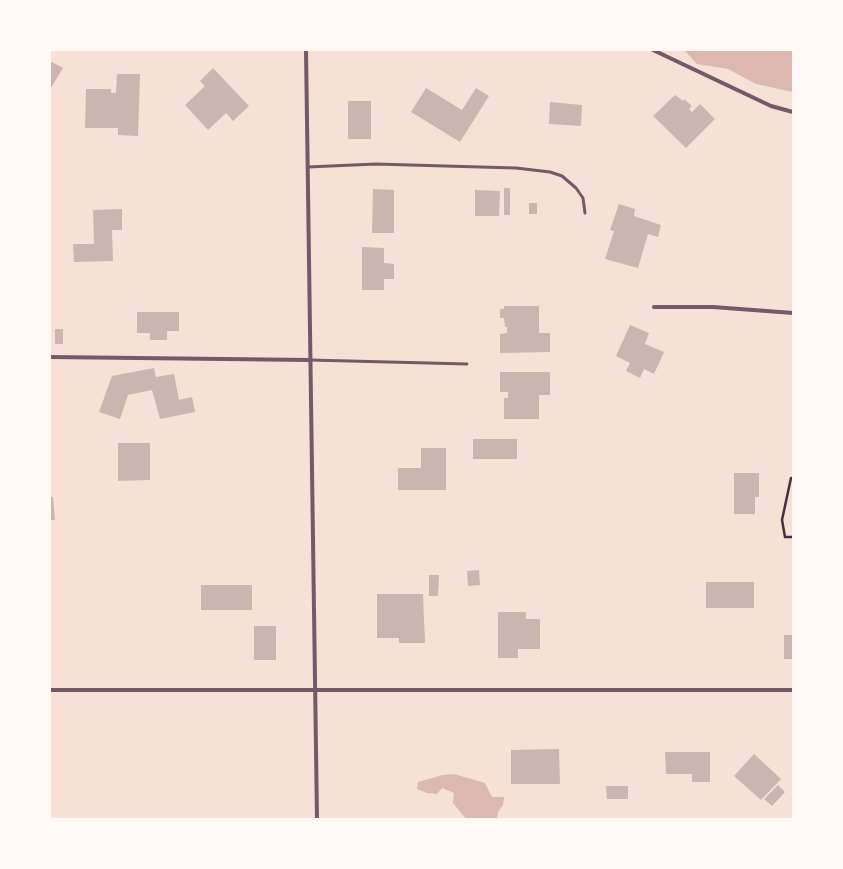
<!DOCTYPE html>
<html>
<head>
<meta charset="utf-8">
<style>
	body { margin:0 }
	#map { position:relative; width:843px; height:869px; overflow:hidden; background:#f7e1d7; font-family:"Times New Roman",serif }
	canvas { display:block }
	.frame { position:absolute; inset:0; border:51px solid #fffaf5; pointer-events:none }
</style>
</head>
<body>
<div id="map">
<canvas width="843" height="869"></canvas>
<div class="frame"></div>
</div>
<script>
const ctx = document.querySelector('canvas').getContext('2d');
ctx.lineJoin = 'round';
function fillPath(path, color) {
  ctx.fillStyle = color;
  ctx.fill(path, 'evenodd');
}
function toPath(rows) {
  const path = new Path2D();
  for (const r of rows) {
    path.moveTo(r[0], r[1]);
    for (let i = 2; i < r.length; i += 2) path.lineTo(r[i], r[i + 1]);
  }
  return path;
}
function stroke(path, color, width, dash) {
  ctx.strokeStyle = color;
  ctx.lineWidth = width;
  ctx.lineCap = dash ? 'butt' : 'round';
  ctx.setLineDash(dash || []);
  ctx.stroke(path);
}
const water = toPath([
	[684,50,793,50,793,92,756,84,728,69,697,64],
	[454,774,485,783,492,797,504,797,503,805,498,812,497,819,466,819,453,803,454,793,442,788,437,794,427,793,417,789,418,782,443,775]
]);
const building = toPath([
	[50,61,63,68,51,88,50,88],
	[213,68,249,106,233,121,226,113,208,130,185,105,205,86,200,81],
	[117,74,140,74,138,136,118,135,118,128,85,128,86,89,111,89,111,93,116,93],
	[426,88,462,110,476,88,489,96,460,142,411,112],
	[675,95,683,101,684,99,692,106,689,109,692,112,700,104,715,119,686,148,653,116],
	[348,101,371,101,371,139,348,139],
	[550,102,582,105,581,126,549,124],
	[504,188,510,188,510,215,504,215],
	[373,189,394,190,394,233,372,233],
	[475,190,500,191,499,216,475,216],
	[529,203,537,203,537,214,529,214],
	[619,204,635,209,634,216,661,225,658,237,648,234,638,268,605,259,614,231,610,230],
	[122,209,122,230,112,230,113,261,74,262,73,244,94,244,93,210],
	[362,247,384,248,384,263,394,264,394,279,384,279,384,290,362,290],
	[504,306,539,306,539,333,550,333,550,352,500,353,500,334,507,333,507,327,505,327,504,318,500,318,500,309,504,309],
	[137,312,179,312,179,331,167,331,167,340,150,340,150,333,137,333],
	[630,325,649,333,645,344,664,352,654,374,644,369,640,378,626,371,630,363,616,356],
	[55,329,63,329,63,344,55,344],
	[154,368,156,377,174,374,179,400,192,397,195,412,160,419,152,390,128,395,120,419,99,412,112,376],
	[500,372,550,372,550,395,539,395,539,419,504,419,504,398,508,398,508,392,500,392],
	[473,439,517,439,517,459,473,459],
	[118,443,150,443,150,480,118,481],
	[421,448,446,448,446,490,398,490,398,468,421,468],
	[734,473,759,473,759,497,755,497,755,514,734,514],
	[50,497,53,497,55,520,50,520],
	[479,570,480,585,468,586,467,571],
	[429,575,439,575,438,596,429,596],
	[706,582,754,582,754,608,706,608],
	[201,585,252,585,252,610,201,610],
	[377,594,423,594,425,643,399,643,399,638,377,638],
	[498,612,526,612,526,619,540,619,540,649,518,649,518,658,498,658],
	[254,626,276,626,276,660,254,660],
	[784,635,793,635,793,659,784,659],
	[559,749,560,784,511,784,511,750],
	[665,752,710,752,710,782,692,782,692,774,666,774],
	[754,754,781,779,761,800,734,776],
	[778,785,785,792,772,806,764,799],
	[606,786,628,786,628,799,607,799]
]);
const path = toPath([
	[791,478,782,520,785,537,793,537]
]);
const service = toPath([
	[308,167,376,164,445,166,516,168,550,172,562,176,576,188,583,198,585,213],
	[310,360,467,364]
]);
const minor = toPath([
	[306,50,317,819],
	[653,50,771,106,793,112],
	[654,307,713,307,793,313],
	[50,357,310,360],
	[50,690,793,690]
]);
fillPath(water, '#dcb8b0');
fillPath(building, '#ccb4b1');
stroke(path, '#4a2c40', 2.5);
stroke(service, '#755966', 3);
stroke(minor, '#755966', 4);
</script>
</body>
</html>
